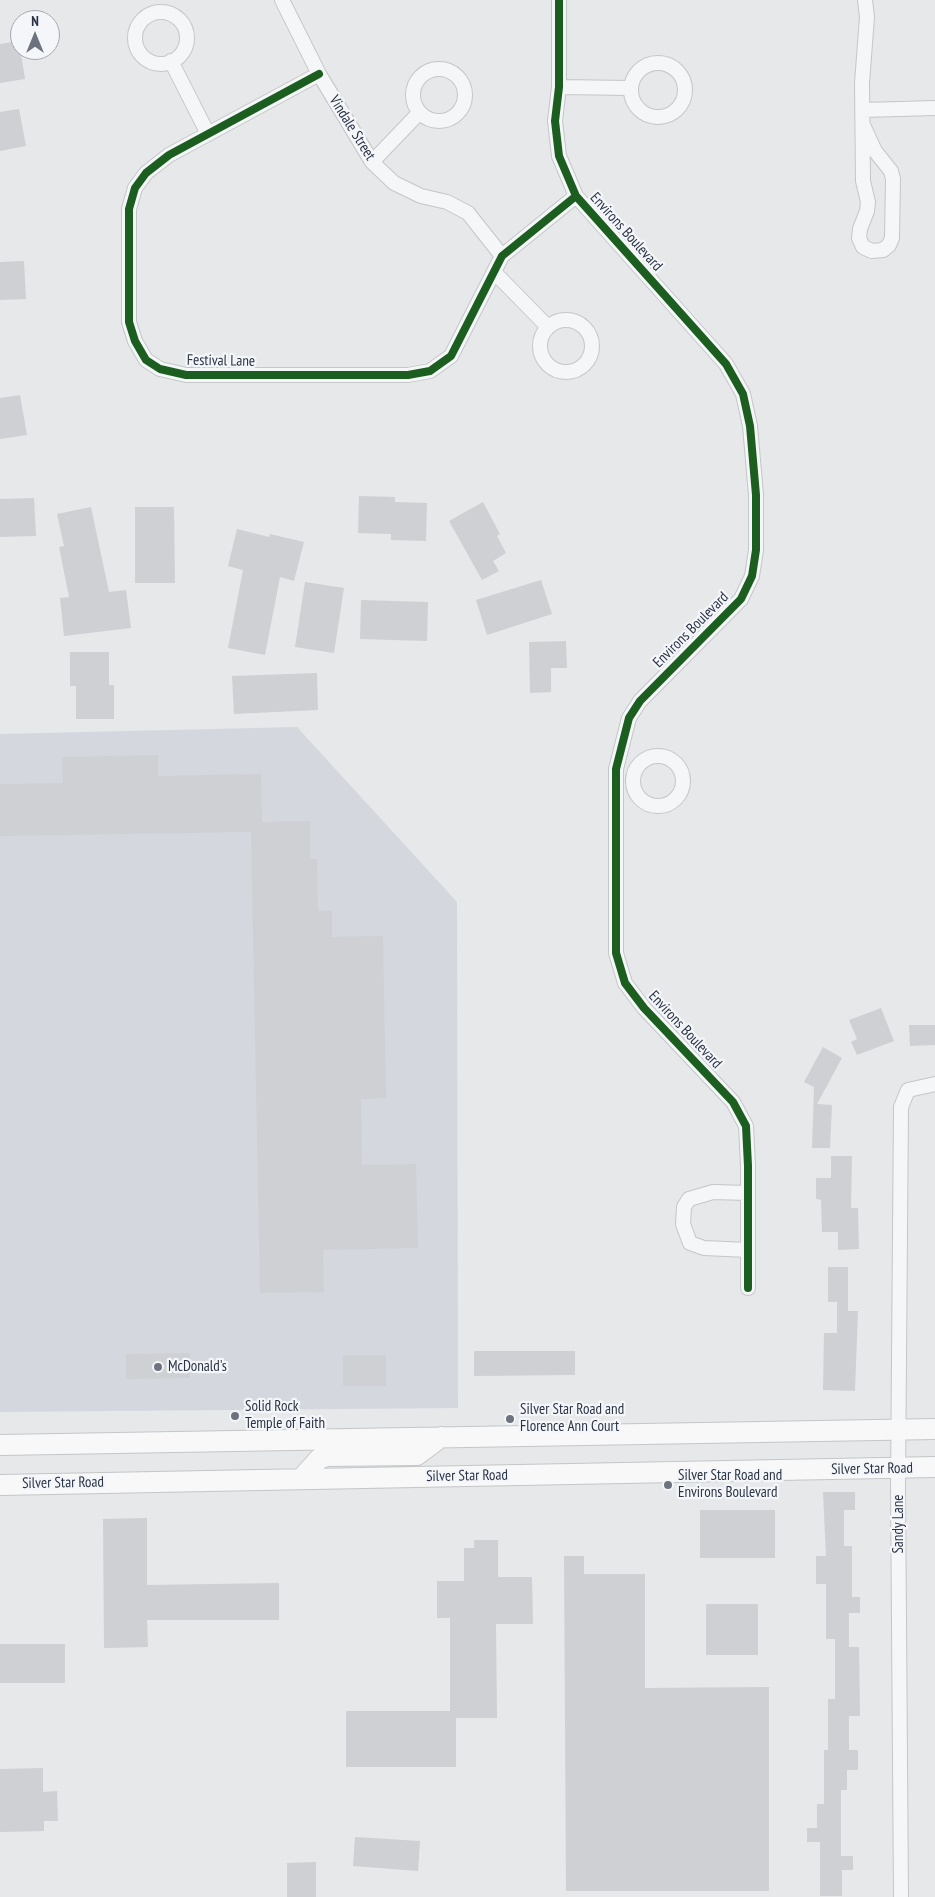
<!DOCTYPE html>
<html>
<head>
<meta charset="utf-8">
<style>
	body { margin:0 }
	#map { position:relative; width:935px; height:1897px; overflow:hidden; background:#e6e8ea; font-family:"PT Sans Narrow",sans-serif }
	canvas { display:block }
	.north { position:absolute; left:10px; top:10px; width:50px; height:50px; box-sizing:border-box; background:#f4f6f9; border:1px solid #a4a8b1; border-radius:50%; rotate:0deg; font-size:14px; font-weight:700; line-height:20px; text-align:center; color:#2b3445 }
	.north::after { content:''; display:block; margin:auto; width:18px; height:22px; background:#6c737f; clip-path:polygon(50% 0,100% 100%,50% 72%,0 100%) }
</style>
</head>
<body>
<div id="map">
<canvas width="935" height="1897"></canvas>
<div class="north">N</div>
</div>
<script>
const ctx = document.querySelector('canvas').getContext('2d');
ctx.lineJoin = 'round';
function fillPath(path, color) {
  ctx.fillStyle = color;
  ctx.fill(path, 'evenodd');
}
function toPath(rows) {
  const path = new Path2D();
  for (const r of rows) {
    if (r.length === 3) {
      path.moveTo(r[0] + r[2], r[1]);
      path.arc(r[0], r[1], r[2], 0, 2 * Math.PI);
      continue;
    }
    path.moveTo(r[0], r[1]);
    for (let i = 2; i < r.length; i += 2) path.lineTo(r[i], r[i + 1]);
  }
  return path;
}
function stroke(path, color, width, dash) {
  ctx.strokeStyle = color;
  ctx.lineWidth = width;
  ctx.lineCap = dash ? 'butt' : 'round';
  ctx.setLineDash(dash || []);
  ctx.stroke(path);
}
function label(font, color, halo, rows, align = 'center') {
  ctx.font = font + ' "PT Sans Narrow",sans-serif';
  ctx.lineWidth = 4.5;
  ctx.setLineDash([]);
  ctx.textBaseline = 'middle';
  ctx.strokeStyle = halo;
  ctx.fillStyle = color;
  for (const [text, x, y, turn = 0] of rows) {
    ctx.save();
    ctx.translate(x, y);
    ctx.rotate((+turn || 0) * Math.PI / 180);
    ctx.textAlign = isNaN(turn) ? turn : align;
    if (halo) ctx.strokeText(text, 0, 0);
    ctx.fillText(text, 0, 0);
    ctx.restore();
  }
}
const built = toPath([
	[297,727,457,902,458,1408,0,1412,0,734]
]);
const building = toPath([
	[19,41,25,79,0,83,0,44],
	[19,109,26,146,0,151,0,112],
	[24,261,26,299,0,300,0,262],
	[20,395,27,435,0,439,0,398],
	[359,496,395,497,395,502,427,503,426,541,391,540,391,534,358,533],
	[34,498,36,536,0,537,0,499],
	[483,502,500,534,497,536,506,553,493,561,499,571,482,580,449,521],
	[91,507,109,592,126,590,131,628,64,636,60,598,69,597,59,547,64,546,57,514],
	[135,507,174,507,175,583,135,583],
	[237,529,269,537,270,534,304,542,294,581,280,577,265,655,228,648,243,570,228,566],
	[541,580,552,614,487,635,476,600],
	[305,582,344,588,334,653,295,647],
	[361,600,428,602,427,641,360,639],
	[566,641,567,668,551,668,551,692,530,693,529,642],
	[70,652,109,652,109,685,114,685,114,719,76,719,76,686,70,686],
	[317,673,318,710,234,714,232,676],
	[158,755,158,776,261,774,262,822,310,821,310,859,317,859,318,911,332,911,332,937,383,936,386,1098,361,1099,362,1165,416,1164,418,1248,323,1250,324,1292,260,1293,251,832,0,836,0,784,63,783,62,757],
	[881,1008,894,1041,857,1055,851,1042,857,1039,849,1020],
	[909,1025,935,1025,935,1045,910,1046],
	[823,1047,842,1058,817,1104,832,1105,830,1148,812,1148,814,1087,804,1082],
	[831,1156,852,1156,851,1208,858,1208,859,1249,838,1250,838,1232,822,1232,821,1200,816,1199,816,1178,831,1178],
	[828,1267,848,1267,848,1311,858,1311,855,1391,823,1390,824,1333,837,1333,837,1302,828,1302],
	[474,1351,575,1351,575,1375,474,1376],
	[190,1353,190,1378,126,1379,126,1354],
	[343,1355,386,1355,386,1386,343,1386],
	[823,1492,855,1492,855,1510,844,1510,844,1546,852,1546,852,1597,860,1597,860,1613,849,1613,849,1647,859,1647,860,1716,849,1716,849,1750,858,1750,858,1770,847,1770,847,1790,841,1790,841,1856,853,1856,853,1870,842,1870,842,1896,820,1896,820,1842,807,1842,807,1828,817,1828,817,1804,824,1804,824,1750,828,1750,828,1699,835,1699,835,1639,826,1639,826,1584,816,1584,816,1556,826,1556],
	[700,1510,775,1510,775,1558,700,1558],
	[147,1518,147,1585,279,1583,279,1620,147,1620,148,1647,104,1648,103,1519],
	[474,1540,498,1540,498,1577,532,1577,533,1624,496,1624,497,1718,456,1718,456,1767,346,1767,346,1711,450,1711,450,1618,437,1618,437,1581,464,1581,464,1548,474,1548],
	[564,1556,584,1556,584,1574,645,1574,645,1688,769,1687,769,1891,566,1891],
	[706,1604,758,1604,758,1655,706,1655],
	[0,1644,65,1644,65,1683,0,1683],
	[43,1768,43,1792,57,1791,58,1821,44,1821,44,1831,0,1832,0,1769],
	[355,1837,420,1841,418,1871,353,1866],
	[316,1862,316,1897,287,1897,287,1863]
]);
const minor = toPath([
	[282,0,319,74,372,162,394,183,421,196,447,202,468,213,502,256],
	[559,0,559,87,555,121,559,156,576,196,726,364,743,394,750,426,756,495,756,550,752,576,741,599,640,701,629,718,616,769,616,953,625,983,644,1008,733,1102,746,1126,748,1166,748,1288],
	[161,38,26],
	[171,61,208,134],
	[658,90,27],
	[439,95,26],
	[319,74,169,155,146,173,135,188,129,209,129,322,135,341,146,360,160,369,186,375,408,375,430,371,451,356,502,256,576,196],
	[559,87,630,88],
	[863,110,935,108],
	[863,125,875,151,891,171,893,179,892,238,889,245,883,250,872,251,863,247,859,238,860,229,867,211,868,202,863,181,862,83,867,17,865,0],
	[372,162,419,113],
	[494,272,547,326],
	[566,346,26],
	[658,781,25],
	[748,1193,713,1192,689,1199,684,1207,683,1224,690,1243,704,1248,748,1250],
	[901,1897,898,1485,901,1107,908,1090,935,1084]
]);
const secondary = toPath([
	[0,1445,935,1429],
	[301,1479,319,1459,326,1456,417,1455,441,1437],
	[0,1485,935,1467]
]);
const cycleway = toPath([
	[559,0,559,87,555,121,559,156,576,196,726,364,743,394,750,426,756,495,756,550,752,576,741,599,640,701,629,718,616,769,616,953,625,983,644,1008,733,1102,746,1126,748,1166,748,1288],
	[319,74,169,155,146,173,135,188,129,209,129,322,135,341,146,360,160,369,186,375,408,375,430,371,451,356,502,256,576,196]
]);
const markers = [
	[158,1367,5,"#6c737f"],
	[235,1416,5,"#6c737f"],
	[510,1419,5,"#6c737f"],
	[668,1485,5,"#6c737f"]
];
const streetNames = [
	["Vindale Street",352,128,58],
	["Environs Boulevard",626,232,48],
	["Festival Lane",221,361,1],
	["Environs Boulevard",691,630,-45],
	["Environs Boulevard",685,1030,47],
	["Silver Star Road",872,1469,-1],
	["Silver Star Road",467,1476,-1],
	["Silver Star Road",63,1483,-1],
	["Sandy Lane",899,1524,-90]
];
const poiNames = [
	["McDonald's",168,1367],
	["Solid Rock",245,1407],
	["Temple of Faith",245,1424],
	["Silver Star Road and",520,1410],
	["Florence Ann Court",520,1427],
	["Silver Star Road and",678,1476],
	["Environs Boulevard",678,1493]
];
fillPath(built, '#d4d7dd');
fillPath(building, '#ced0d3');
stroke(minor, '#c4c6c8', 16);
stroke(secondary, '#c4c6c8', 22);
stroke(minor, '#f5f6f7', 14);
stroke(secondary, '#f8f8f8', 20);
stroke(cycleway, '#1b5e20', 8);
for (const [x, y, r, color] of markers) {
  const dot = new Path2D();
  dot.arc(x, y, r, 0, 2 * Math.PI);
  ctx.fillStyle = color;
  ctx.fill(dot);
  stroke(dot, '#f4f6f9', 2);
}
label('15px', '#2b3445', '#f4f6f9', streetNames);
label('15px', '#2b3445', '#f4f6f9', poiNames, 'left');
</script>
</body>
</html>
